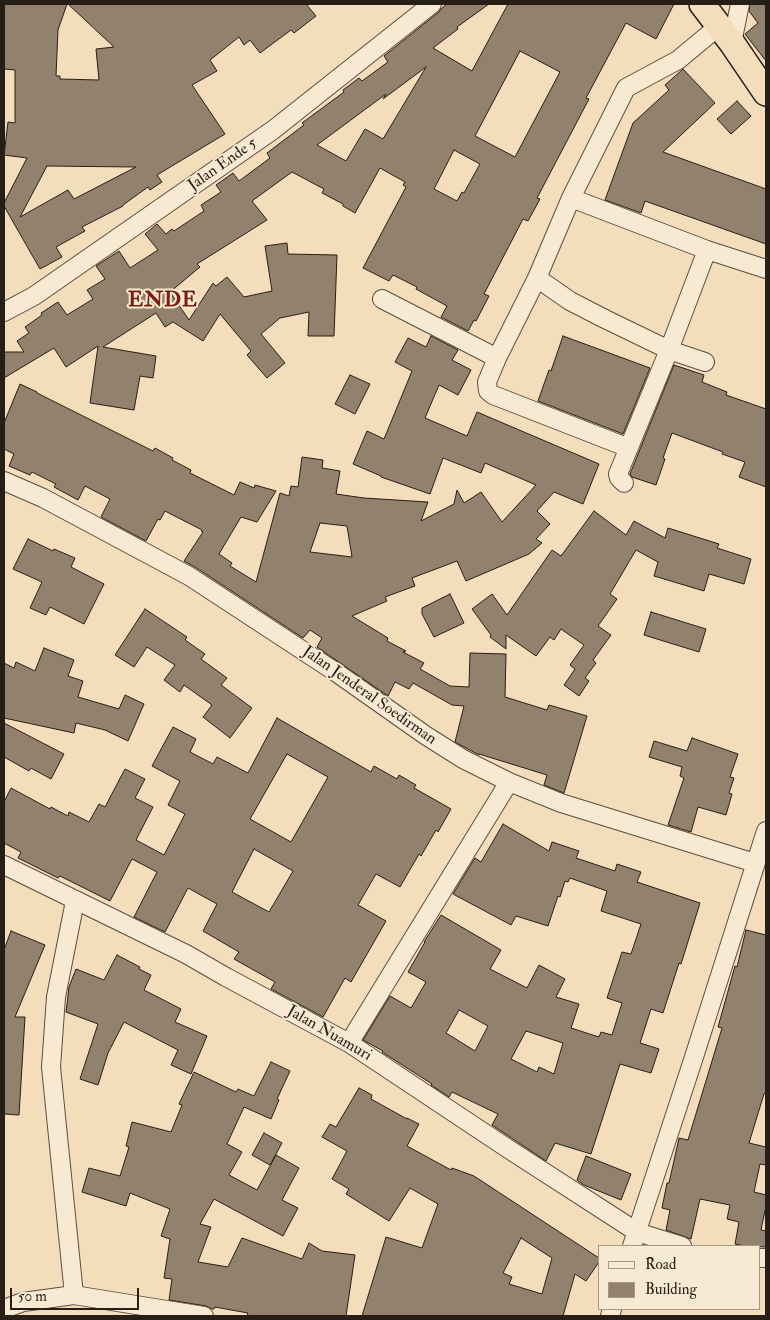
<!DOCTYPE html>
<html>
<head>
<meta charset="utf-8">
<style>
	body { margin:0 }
	#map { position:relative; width:770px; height:1320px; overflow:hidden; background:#f3ddba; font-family:"IM FELL Double Pica",serif }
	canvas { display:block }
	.frame { position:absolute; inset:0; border:5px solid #281e18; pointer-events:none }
	.legend { position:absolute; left:598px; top:1245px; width:162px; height:65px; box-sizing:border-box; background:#f7e9d2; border:1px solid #a49888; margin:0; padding:6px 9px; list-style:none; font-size:15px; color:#281e18 }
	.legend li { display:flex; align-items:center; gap:10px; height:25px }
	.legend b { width:25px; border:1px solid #a49888 }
	.scale { position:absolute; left:10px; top:1288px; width:129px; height:22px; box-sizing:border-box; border:2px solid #281e18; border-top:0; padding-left:6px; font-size:15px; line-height:18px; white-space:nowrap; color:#281e18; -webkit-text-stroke:4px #f7e9d2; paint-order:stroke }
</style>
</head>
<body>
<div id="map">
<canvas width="770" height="1320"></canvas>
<div class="frame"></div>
<ul class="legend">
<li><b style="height:6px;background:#f7e9d2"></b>Road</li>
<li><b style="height:14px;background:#92816c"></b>Building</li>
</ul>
<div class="scale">50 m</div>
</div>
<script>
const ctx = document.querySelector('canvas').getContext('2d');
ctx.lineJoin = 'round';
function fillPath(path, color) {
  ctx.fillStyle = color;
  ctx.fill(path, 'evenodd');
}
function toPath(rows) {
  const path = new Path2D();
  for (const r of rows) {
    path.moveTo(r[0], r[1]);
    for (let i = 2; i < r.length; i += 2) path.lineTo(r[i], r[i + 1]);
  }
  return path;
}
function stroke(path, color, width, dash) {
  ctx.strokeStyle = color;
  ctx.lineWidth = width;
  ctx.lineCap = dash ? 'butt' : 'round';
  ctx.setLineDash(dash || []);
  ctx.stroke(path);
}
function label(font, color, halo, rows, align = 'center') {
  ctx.font = font + ' "IM FELL Double Pica",serif';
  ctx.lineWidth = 4;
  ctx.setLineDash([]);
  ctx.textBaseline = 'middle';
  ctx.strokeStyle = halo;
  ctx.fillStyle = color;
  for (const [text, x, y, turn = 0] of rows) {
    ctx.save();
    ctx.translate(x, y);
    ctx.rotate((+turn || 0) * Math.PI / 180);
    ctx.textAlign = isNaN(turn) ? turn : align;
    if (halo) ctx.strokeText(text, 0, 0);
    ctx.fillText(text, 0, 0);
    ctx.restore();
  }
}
const building = toPath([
	[4,4,67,4,58,30,56,76,60,76,60,79,99,80,96,49,114,47,68,4,306,4,316,16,294,33,291,30,260,53,250,40,244,45,239,37,210,60,217,71,192,85,225,134,157,175,162,182,150,190,148,187,123,205,123,206,82,227,85,231,56,247,62,257,40,269,4,206,4,203,27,158,4,155,8,122,15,123,15,70,4,69,4,4],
	[47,166,134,167,136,167,74,199,68,190,20,217,47,166],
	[447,4,489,4,457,27,458,29,433,48,472,71,508,4,674,4,656,39,626,23,586,98,589,99,537,198,540,199,528,221,523,219,484,294,489,296,476,321,474,320,468,331,441,317,447,306,416,289,417,287,393,275,389,281,363,268,406,187,403,185,405,182,380,168,355,213,343,206,343,204,322,193,324,189,292,172,252,201,267,220,197,264,200,267,170,292,189,320,213,283,216,286,227,277,244,297,272,291,265,246,287,243,288,254,337,255,334,336,308,336,309,312,280,318,261,334,285,363,267,378,247,355,251,351,220,314,203,341,173,322,165,327,156,313,103,347,156,356,153,378,140,376,134,410,90,403,98,346,66,367,54,348,4,378,4,352,24,352,17,341,29,333,25,327,42,315,41,313,58,302,67,315,93,299,87,290,105,279,96,266,119,251,130,268,158,250,145,234,157,224,166,234,172,229,174,231,204,211,201,205,221,192,216,185,233,173,239,181,270,158,267,153,304,125,302,123,344,92,343,90,359,78,362,81,388,62,384,56,439,12,442,8,447,4],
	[520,51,560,72,515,157,475,136,520,51],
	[426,67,383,139,365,129,346,161,317,145,386,94,383,99,426,67],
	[454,150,480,164,464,193,462,192,457,201,434,189,454,150],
	[750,4,766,4,766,61,745,34,758,23,749,11,750,4],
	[683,69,715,103,663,152,766,189,766,244,645,201,641,213,605,200,633,123,669,90,665,85,683,69],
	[737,101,751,116,731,134,717,119,737,101],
	[431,336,458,350,452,360,471,370,458,395,439,385,425,418,467,436,477,412,599,464,583,504,554,492,537,511,550,524,536,539,542,543,529,554,466,581,457,561,412,578,415,586,385,597,387,601,352,616,388,638,387,641,406,651,403,652,424,663,420,669,450,686,469,687,470,653,506,654,505,697,547,710,549,705,587,716,564,793,544,785,547,775,479,754,479,755,455,742,464,706,452,705,413,683,409,689,395,682,388,696,317,647,322,638,310,630,303,638,195,567,184,561,203,532,201,531,202,530,165,511,160,520,158,519,146,541,101,517,110,499,85,486,78,500,54,487,56,484,32,472,30,475,9,466,14,454,4,449,4,423,20,384,37,392,37,393,153,451,155,448,173,458,172,460,191,470,190,473,234,495,240,482,254,488,255,485,276,491,257,522,241,517,219,554,232,563,230,566,256,582,280,493,289,496,291,486,298,487,302,457,323,460,322,468,340,471,336,494,364,498,428,502,421,521,454,504,457,490,464,503,481,492,502,522,536,485,485,463,481,473,443,458,430,494,381,477,381,476,353,464,367,431,384,439,412,371,395,362,408,338,426,347,431,336],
	[320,523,347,526,352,557,310,552,320,523],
	[563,336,650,368,623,434,538,401,549,370,551,371,563,336],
	[674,365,704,375,702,382,727,392,726,395,766,409,766,487,739,477,745,462,722,454,723,452,672,433,663,458,665,459,656,485,632,477,630,474,674,365],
	[350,375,370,384,355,414,335,404,350,375],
	[594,511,626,535,634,521,665,538,668,528,719,544,717,548,751,559,744,584,709,574,704,591,654,576,658,562,636,550,610,594,617,599,598,626,611,635,593,660,596,663,585,678,589,681,579,696,564,685,575,669,570,665,584,645,561,629,554,640,550,637,536,656,506,635,506,649,490,637,491,635,472,609,492,594,507,615,552,550,561,556,594,511],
	[28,539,53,551,54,549,75,558,71,567,104,584,84,624,50,607,46,615,30,608,42,582,13,569,28,539],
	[450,594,464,623,434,637,422,614,422,608,450,594],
	[145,609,187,637,185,640,205,654,201,659,227,678,221,685,252,708,230,738,203,717,212,705,184,685,180,692,164,680,175,665,147,647,134,667,115,655,145,609],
	[651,612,706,629,699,652,644,635,651,612],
	[44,648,74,660,68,676,83,681,78,697,119,709,125,695,144,704,128,741,105,730,76,723,74,733,4,718,4,663,14,668,16,662,35,671,44,648],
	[277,718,371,772,374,766,397,779,399,775,416,785,414,788,451,809,438,832,436,830,421,856,419,854,400,887,376,874,358,905,386,921,351,982,345,978,323,1017,271,989,275,982,234,959,239,952,203,931,217,904,188,888,165,932,134,917,157,872,132,859,110,901,60,876,58,878,18,858,21,852,4,843,4,802,11,788,50,809,51,807,68,816,69,812,89,822,99,804,105,807,125,769,145,779,135,798,153,807,136,840,164,855,185,814,168,805,180,781,152,766,173,727,196,739,190,752,213,764,217,757,248,773,277,718],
	[287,754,328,777,291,842,250,819,287,754],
	[254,849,293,871,269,912,232,892,254,849],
	[4,723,64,754,51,779,31,768,29,771,4,757,4,723],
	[692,738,738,754,730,777,734,778,729,793,732,794,726,815,698,807,691,832,668,825,684,778,680,776,682,767,649,757,654,741,687,751,692,738],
	[503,824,549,851,552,842,579,851,576,858,615,871,617,864,641,872,637,882,700,903,681,964,679,963,663,1013,651,1009,640,1043,659,1049,651,1073,620,1064,591,1154,555,1143,546,1161,492,1125,498,1114,452,1092,449,1097,431,1085,432,1084,382,1052,383,1051,363,1040,390,996,411,1008,426,982,408,972,425,942,424,942,441,915,501,950,490,969,527,988,539,965,565,979,556,997,579,1004,571,1028,599,1037,601,1032,612,1035,622,1003,607,998,622,952,631,954,641,924,601,911,607,891,570,878,568,882,565,881,560,897,558,896,548,926,516,916,511,925,453,894,475,858,481,862,503,824],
	[459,1010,488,1026,475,1051,446,1033,459,1010],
	[526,1031,563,1043,554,1074,539,1067,537,1072,511,1059,526,1031],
	[746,930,766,935,766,1094,764,1094,749,1143,766,1147,766,1165,760,1164,754,1192,766,1195,766,1206,761,1230,766,1231,766,1247,745,1246,735,1244,739,1222,727,1219,730,1205,700,1199,691,1239,666,1230,670,1210,662,1208,667,1183,669,1183,679,1138,688,1140,702,1094,722,1028,718,1027,735,966,737,967,746,930],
	[11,931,45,945,15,1017,25,1017,19,1115,4,1114,4,950,11,931],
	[117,955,140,967,139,969,151,975,144,990,181,1009,175,1022,207,1036,191,1074,171,1065,178,1050,124,1022,108,1053,98,1085,80,1079,98,1024,66,1012,69,987,76,969,104,980,117,955],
	[271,1062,290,1071,277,1099,279,1100,271,1119,244,1107,227,1144,242,1152,229,1175,257,1190,276,1155,299,1168,282,1200,298,1208,283,1236,214,1199,200,1224,211,1227,198,1262,228,1267,242,1238,302,1259,309,1243,322,1251,355,1255,346,1316,247,1316,248,1313,215,1307,214,1309,212,1309,206,1306,169,1300,172,1279,164,1278,170,1239,161,1236,170,1209,130,1193,126,1206,82,1192,89,1168,120,1176,129,1147,126,1146,132,1122,171,1132,182,1105,179,1104,194,1072,236,1092,238,1089,254,1096,271,1062],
	[359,1088,372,1095,371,1099,407,1119,407,1118,419,1124,407,1146,451,1170,452,1168,474,1176,599,1258,599,1262,586,1281,575,1274,563,1316,362,1316,386,1237,422,1248,438,1204,410,1188,389,1221,346,1194,349,1189,332,1179,347,1151,322,1137,330,1124,336,1127,359,1088],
	[521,1238,552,1258,542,1294,509,1284,512,1277,503,1273,521,1238],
	[264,1133,282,1143,270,1165,252,1155,264,1133],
	[586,1156,631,1174,621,1200,584,1185,577,1180,586,1156]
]);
const minor = toPath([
	[732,43,740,4],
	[571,198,707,250,766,269],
	[537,278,570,301,605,319,669,350,705,362],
	[382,299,497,358],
	[4,312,34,296,273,130,432,4],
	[629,448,493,395,488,391,487,382,497,358,537,278,571,198,626,88,678,60,719,26],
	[4,481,43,498,189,576,337,673,425,735,463,759,509,782,561,803,755,863],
	[624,483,619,478,618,474,669,350,707,250],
	[4,865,186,954,226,977,349,1043,510,1150,637,1232,682,1246],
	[349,1043,509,782],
	[632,1246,694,1057,766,831],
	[759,1258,766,1258],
	[74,1295,51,1067,56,997,75,901],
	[4,1309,23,1302,74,1295,204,1316],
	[610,1316,612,1309]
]);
const highway = toPath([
	[702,4,732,43,766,93]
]);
const streetNames = [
	["Jalan Ende 5",223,165,-35],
	["Jalan Jenderal Soedirman",369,696,35],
	["Jalan Nuamuri",329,1034,30]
];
const districtNames = [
	["ENDE",163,301]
];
fillPath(building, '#92816c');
stroke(building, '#281e18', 1);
stroke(minor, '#5b4e40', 20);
stroke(highway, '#281e18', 28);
stroke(minor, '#f7e9d2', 18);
stroke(highway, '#f3ddba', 25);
label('16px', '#281e18', '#f7e9d2', streetNames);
ctx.letterSpacing = '1px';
label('bold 21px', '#7a1f14', '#f7e9d2', districtNames);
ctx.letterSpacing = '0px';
</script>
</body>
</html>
